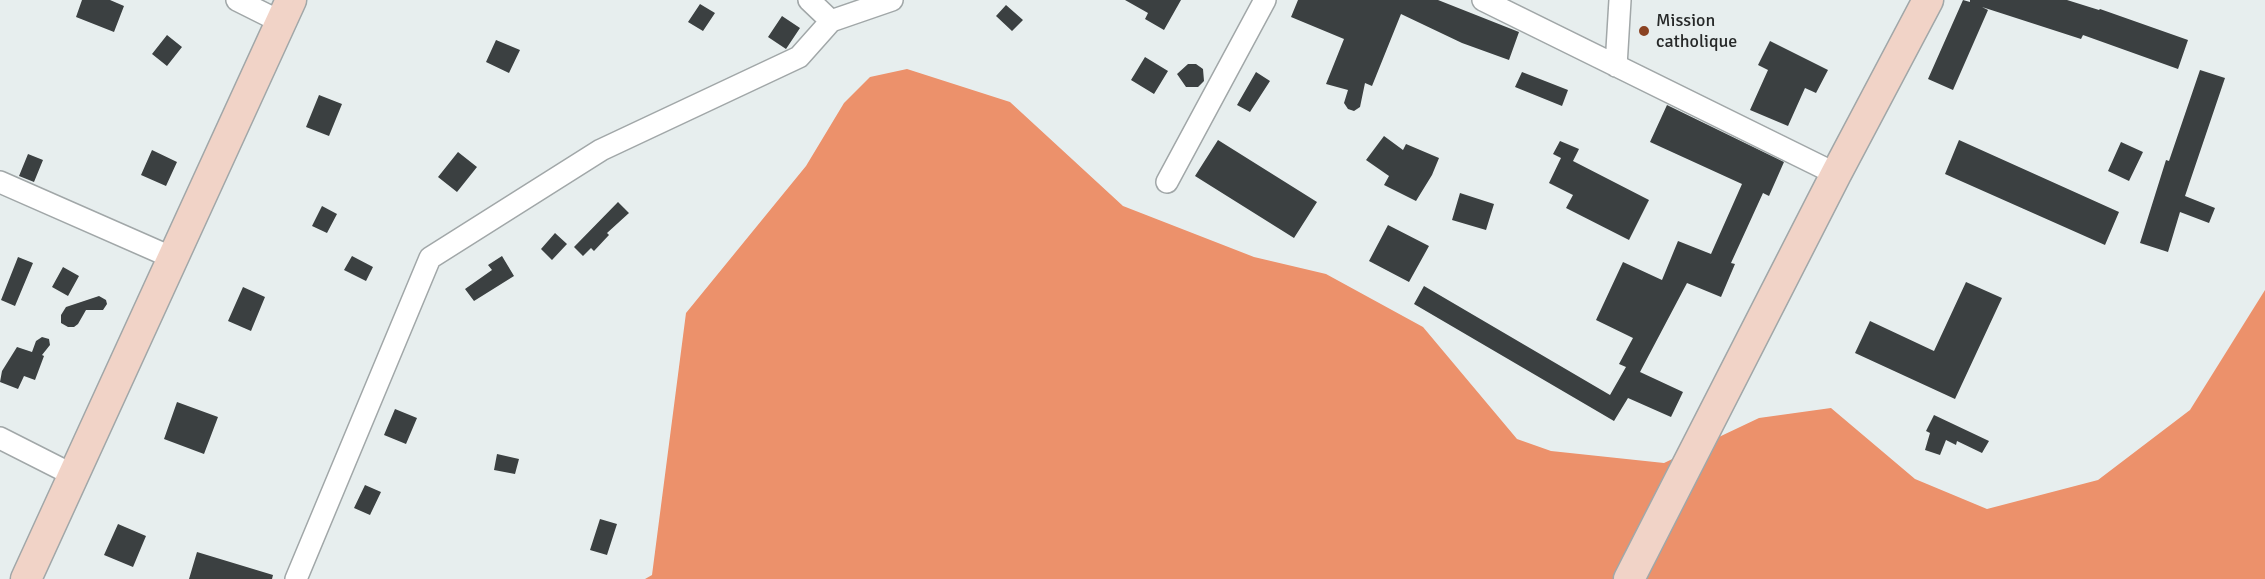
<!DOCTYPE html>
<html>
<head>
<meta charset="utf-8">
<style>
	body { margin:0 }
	canvas { display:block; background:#e7eeee }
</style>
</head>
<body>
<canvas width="2265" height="579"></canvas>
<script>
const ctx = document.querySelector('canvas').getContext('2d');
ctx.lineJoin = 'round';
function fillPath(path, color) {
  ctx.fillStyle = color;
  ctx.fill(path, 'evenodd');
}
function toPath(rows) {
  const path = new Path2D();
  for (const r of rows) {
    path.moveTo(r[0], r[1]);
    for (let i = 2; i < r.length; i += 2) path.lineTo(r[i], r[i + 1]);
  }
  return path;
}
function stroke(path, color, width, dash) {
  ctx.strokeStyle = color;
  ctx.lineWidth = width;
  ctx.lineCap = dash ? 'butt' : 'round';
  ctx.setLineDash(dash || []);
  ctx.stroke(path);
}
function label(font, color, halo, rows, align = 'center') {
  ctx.font = font + ' Signika,sans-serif';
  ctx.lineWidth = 6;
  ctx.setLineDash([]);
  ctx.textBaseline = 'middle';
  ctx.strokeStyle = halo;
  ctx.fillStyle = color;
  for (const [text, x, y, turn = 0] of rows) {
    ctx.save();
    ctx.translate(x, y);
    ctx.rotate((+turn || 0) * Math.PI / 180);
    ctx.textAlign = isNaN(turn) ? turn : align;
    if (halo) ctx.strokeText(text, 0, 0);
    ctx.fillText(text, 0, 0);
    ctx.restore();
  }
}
const forest = toPath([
	[907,69,1010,102,1123,206,1254,257,1326,274,1423,327,1517,439,1551,451,1664,463,1759,418,1831,408,1915,479,1987,509,2098,480,2190,410,2265,290,2265,579,645,579,652,575,686,313,806,166,844,103,870,77]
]);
const building = toPath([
	[82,0,110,0,124,6,114,32,76,17],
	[1125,0,1181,0,1164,30,1145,19,1148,13],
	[1298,0,1438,0,1519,32,1509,60,1462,43,1401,14,1372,86,1365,83,1360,107,1354,111,1348,109,1344,103,1348,90,1326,84,1344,39,1291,17],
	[1963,0,1970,2,1970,0,2067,0,2099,10,2100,9,2188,40,2178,69,2083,35,2081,39,1982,7,1988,10,1953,90,1928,79],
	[700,4,715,13,703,31,688,22],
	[1006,5,1023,20,1012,31,996,16],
	[782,16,800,28,786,49,768,37],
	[167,35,182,47,167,66,152,54],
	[496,40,520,50,509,73,486,62],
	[1770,41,1828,70,1816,93,1805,88,1788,126,1750,110,1768,70,1758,65],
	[1145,57,1168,71,1154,94,1131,80],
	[1188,64,1196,64,1203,69,1204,81,1198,87,1186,87,1177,74],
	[2200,70,2225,78,2185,196,2215,208,2209,223,2180,212,2168,252,2140,243,2166,160,2169,161],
	[1256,72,1270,81,1250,112,1237,105],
	[1522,72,1568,90,1562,106,1515,87],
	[319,95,342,104,329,136,306,127],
	[1667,105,1784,162,1769,196,1763,193,1731,263,1735,264,1721,297,1687,283,1640,372,1683,392,1671,417,1628,398,1614,421,1414,304,1424,286,1610,395,1626,367,1619,364,1633,338,1596,320,1623,262,1662,280,1678,241,1711,254,1742,184,1650,142],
	[1384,136,1403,150,1406,144,1439,158,1432,175,1416,201,1384,185,1389,176,1366,160],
	[1218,140,1317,202,1294,238,1195,176],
	[1959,140,2119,212,2105,245,1945,174],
	[1560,141,1579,149,1573,161,1649,200,1629,240,1566,208,1573,195,1549,183,1561,158,1553,154],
	[2121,142,2143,152,2129,181,2108,171],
	[152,150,177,162,166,186,141,175],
	[458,152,477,167,457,192,438,177],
	[28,154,43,160,34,182,19,176],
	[1460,193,1494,204,1486,230,1452,220],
	[618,202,629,213,607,233,609,235,594,251,591,248,583,256,574,247],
	[322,206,337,214,327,233,312,226],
	[1388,225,1429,246,1409,282,1369,261],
	[555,233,567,244,552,260,541,249],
	[352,256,373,267,366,281,344,270],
	[502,256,514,276,474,301,465,289,492,270,488,265],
	[18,257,33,263,15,306,1,300],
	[63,267,79,276,68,296,52,287],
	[1966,282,2002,298,1955,399,1855,353,1870,321,1934,351],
	[243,287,265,297,251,331,228,321],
	[99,296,106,300,107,304,103,310,86,310,78,324,74,327,68,327,61,323,61,315,66,307],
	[42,337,49,339,50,345,42,355,44,356,35,380,24,376,18,389,0,382,2,371,17,347,32,352,36,341],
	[177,402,218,417,204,454,164,439],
	[395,409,417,418,406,444,384,435],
	[1934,415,1989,441,1982,453,1957,441,1956,445,1946,440,1940,455,1925,450,1930,433,1926,431],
	[497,454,519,459,515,474,494,470],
	[365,485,381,492,370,515,354,508],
	[600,519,617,524,607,555,590,550],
	[118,524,146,536,133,567,104,555],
	[197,552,273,575,272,579,189,579]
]);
const street = toPath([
	[237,0,281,22],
	[809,0,831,21],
	[1483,0,1836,174],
	[1616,66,1620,0],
	[0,182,173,258],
	[1167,182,1265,0],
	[0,438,73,475],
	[296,579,430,258,601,150,799,57,831,21,892,0]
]);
const secondary = toPath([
	[26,579,291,0],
	[1629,579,1836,174,1928,0]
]);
const markers = [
	[1644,31,6,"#8a4222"]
];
const poiNames = [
	["Mission",1656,21],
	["catholique",1656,42]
];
fillPath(forest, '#ec916b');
fillPath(building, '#3b4041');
stroke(street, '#a1a7a8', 24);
stroke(secondary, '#a1a7a8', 33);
stroke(street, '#fff', 21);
stroke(secondary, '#f1d3c7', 30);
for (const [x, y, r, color] of markers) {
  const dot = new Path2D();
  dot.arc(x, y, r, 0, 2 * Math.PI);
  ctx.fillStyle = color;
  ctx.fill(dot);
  stroke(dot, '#e7eeee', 2);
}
label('18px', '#272929', '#e7eeee', poiNames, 'left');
</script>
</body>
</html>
